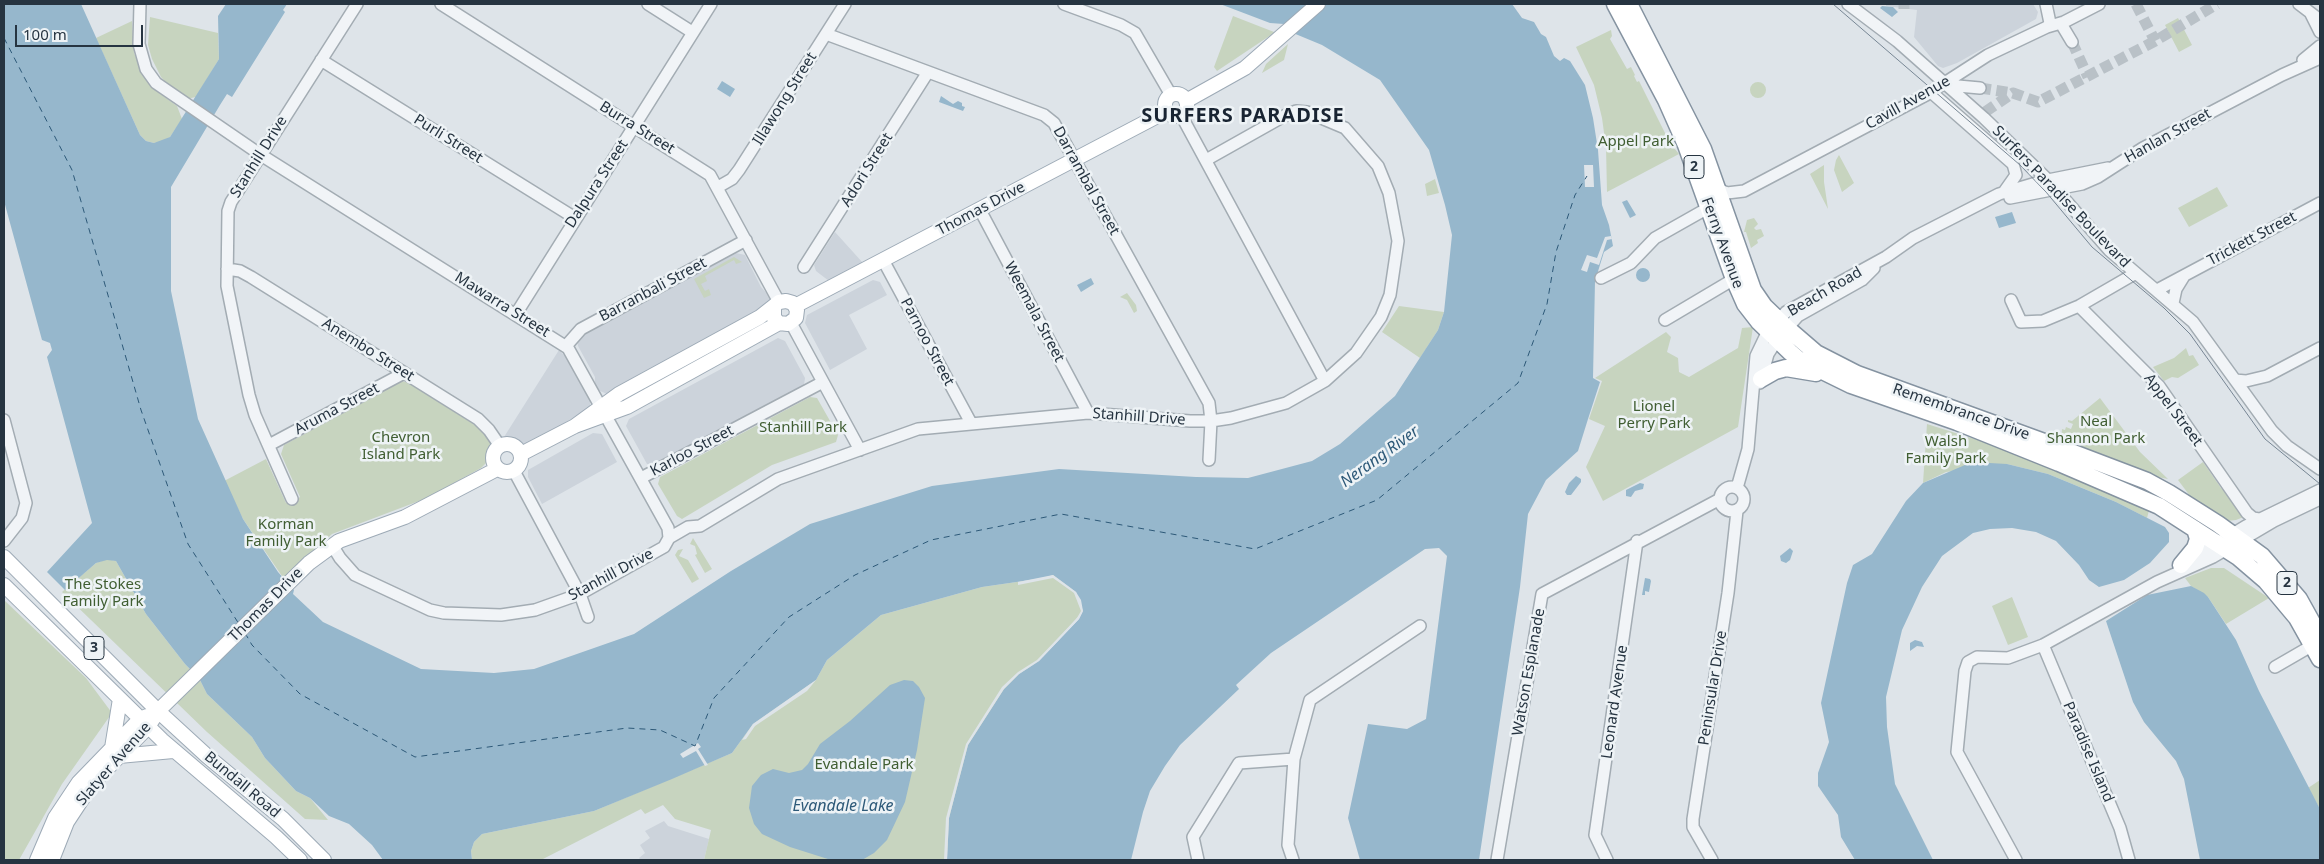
<!DOCTYPE html>
<html>
<head>
<meta charset="utf-8">
<style>
	body { margin:0 }
	#map { position:relative; width:2324px; height:864px; overflow:hidden; background:#dee4e9; font-family:"Noto Sans",sans-serif }
	canvas { display:block }
	.frame { position:absolute; inset:0; border:5px solid #263441; pointer-events:none }
	.scale { position:absolute; left:15px; top:25px; width:128px; height:22px; box-sizing:border-box; border:2px solid #263441; border-top:0; padding-left:6px; font-size:15px; line-height:18px; white-space:nowrap; color:#263441; -webkit-text-stroke:4px #eef3f6; paint-order:stroke }
</style>
</head>
<body>
<div id="map">
<canvas width="2324" height="864"></canvas>
<div class="frame"></div>
<div class="scale">100 m</div>
</div>
<script>
const ctx = document.querySelector('canvas').getContext('2d');
ctx.lineJoin = 'round';
function fillPath(path, color) {
  ctx.fillStyle = color;
  ctx.fill(path, 'evenodd');
}
function toPath(rows) {
  const path = new Path2D();
  for (const r of rows) {
    if (r.length === 3) {
      path.moveTo(r[0] + r[2], r[1]);
      path.arc(r[0], r[1], r[2], 0, 2 * Math.PI);
      continue;
    }
    path.moveTo(r[0], r[1]);
    for (let i = 2; i < r.length; i += 2) path.lineTo(r[i], r[i + 1]);
  }
  return path;
}
function stroke(path, color, width, dash) {
  ctx.strokeStyle = color;
  ctx.lineWidth = width;
  ctx.lineCap = dash ? 'butt' : 'round';
  ctx.setLineDash(dash || []);
  ctx.stroke(path);
}
function label(font, color, halo, rows, align = 'center') {
  ctx.font = font + ' "Noto Sans",sans-serif';
  ctx.lineWidth = 5;
  ctx.setLineDash([]);
  ctx.textBaseline = 'middle';
  ctx.strokeStyle = halo;
  ctx.fillStyle = color;
  for (const [text, x, y, turn = 0] of rows) {
    ctx.save();
    ctx.translate(x, y);
    ctx.rotate((+turn || 0) * Math.PI / 180);
    ctx.textAlign = isNaN(turn) ? turn : align;
    if (halo) ctx.strokeText(text, 0, 0);
    ctx.fillText(text, 0, 0);
    ctx.restore();
  }
}
const built = toPath([
	[1886,4,2033,4,2038,12,2036,19,1957,63,1943,68,1938,66,1914,37,1917,10,1886,6],
	[835,232,863,263,829,281,816,271,814,265],
	[736,253,745,255,761,287,771,298,771,304,607,394,598,390,595,384,595,377,578,346,577,341,584,334],
	[873,280,880,282,887,295,849,315,867,349,830,370,805,323,807,315],
	[778,338,785,341,805,378,804,385,654,466,647,464,626,426,629,419],
	[559,350,567,358,590,400,590,407,558,427,525,444,511,443,504,437],
	[593,433,602,434,617,462,542,504,528,477,528,470],
	[664,821,668,826,709,839,704,860,641,860,639,858,645,853,640,845,650,838,645,831]
]);
const green = toPath([
	[1233,16,1274,32,1277,31,1217,71,1214,67],
	[150,17,218,33,219,59,196,97,186,99,168,85,161,77,152,59,148,45],
	[2178,18,2192,45,2179,52,2165,25],
	[132,21,134,53,143,75,159,93,177,106,182,119,170,137,162,142,154,143,146,141,140,135,96,38],
	[1611,30,1612,36,1610,39,1627,69,1631,67,1635,75,1634,76,1637,82,1639,81,1670,143,1679,154,1607,192,1606,147,1602,118,1594,85,1576,47],
	[1288,44,1284,60,1262,73,1266,64],
	[1758,90,8],
	[1839,155,1854,183,1842,192,1834,170,1836,160],
	[1824,165,1824,182,1828,209,1810,174],
	[1435,179,1439,193,1427,196,1425,184],
	[2217,187,2228,206,2189,227,2178,208],
	[1754,218,1758,224,1754,228,1756,230,1761,229,1764,236,1757,240,1758,243,1751,248,1746,232,1744,232,1747,220],
	[734,257,742,262,736,264,734,260,705,276,707,281,701,284,705,291,709,289,711,295,704,298,694,279],
	[1127,293,1136,305,1137,311,1134,313,1127,300,1120,297],
	[1399,306,1444,312,1438,330,1420,358,1382,332],
	[1753,327,1738,427,1603,501,1586,467,1605,426,1589,419,1602,381,1595,378,1666,332,1671,337,1667,352,1678,358,1679,372,1689,377,1738,348,1742,328],
	[2186,348,2189,356,2193,355,2199,365,2178,378,2172,377,2164,381,2153,367,2174,358],
	[402,381,409,383,481,429,492,445,491,458,481,468,427,498,332,534,284,579,243,519,224,481,266,459,286,503,295,501,300,497,281,454,284,445],
	[810,397,817,398,838,435,836,442,772,465,682,519,677,516,658,484,660,477],
	[2100,398,2140,452,2168,479,2141,474,2061,439,2062,429,2065,430,2066,427,2071,429,2073,424,2068,422,2068,420,2072,421],
	[1927,424,2041,460,2150,507,2147,518,2116,502,2048,474,2007,464,1946,472,1923,483],
	[2203,462,2221,488,2230,495,2246,516,2236,520,2227,521,2190,496,2178,480],
	[693,538,712,569,705,573,695,555,697,554,695,546,690,544],
	[683,549,679,556,688,560,699,579,692,583,675,555,678,550],
	[107,559,116,561,146,614,185,664,199,678,207,694,252,737,265,758,296,791,310,798,328,820,305,819,207,732,62,592,96,563],
	[2211,568,2224,568,2269,598,2226,624,2208,597,2191,586,2185,578],
	[1053,575,1076,592,1083,611,1039,661,1019,674,949,818,947,860,704,860,711,830,675,819,663,805,645,814,641,809,541,860,472,860,471,851,474,842,482,834,594,811,732,753,753,724,816,680,827,660,881,615,982,587,1044,578],
	[2012,597,2028,637,2008,645,1992,606],
	[4,600,86,678,112,713,62,784,19,860,4,860],
	[2320,780,2320,809,2308,788]
]);
const water = toPath([
	[4,4,81,4,140,135,146,141,154,143,170,137,219,59,218,16,226,4,287,4,283,10,285,12,232,97,227,94,220,105,171,187,171,291,198,419,243,519,278,572,294,590,293,594,323,622,421,669,494,673,534,669,634,634,731,571,810,524,932,486,1059,469,1196,477,1248,478,1312,461,1340,444,1395,396,1438,330,1444,312,1452,235,1445,205,1429,150,1380,80,1322,45,1281,28,1284,24,1270,23,1220,4,1512,4,1522,18,1534,22,1541,34,1546,37,1554,56,1560,61,1564,58,1570,61,1585,85,1593,118,1598,150,1602,205,1609,225,1613,246,1604,252,1595,281,1593,378,1600,382,1588,419,1578,451,1546,480,1528,514,1520,587,1479,860,1360,860,1348,818,1368,724,1407,729,1426,719,1447,556,1439,548,1425,549,1271,653,1236,685,1239,689,1180,745,1165,766,1150,791,1143,812,1131,860,947,860,949,818,968,745,1004,689,1019,674,1039,661,1079,619,1083,611,1076,592,1053,575,1044,578,982,587,881,615,827,660,816,680,753,724,732,753,672,779,594,811,482,834,474,842,471,851,472,860,383,860,372,845,349,824,329,816,310,798,296,791,265,758,252,737,207,694,199,678,185,664,146,614,116,561,107,560,96,563,65,590,47,572,92,523,47,357,52,350,50,343,42,340,4,201],
	[1882,6,1893,7,1898,12,1892,17,1880,8],
	[722,81,735,89,730,97,717,89],
	[941,96,953,104,958,101,962,103,962,106,965,107,963,111,939,102],
	[1627,200,1636,215,1630,218,1622,202],
	[2012,212,2016,223,1999,228,1995,217],
	[1643,275,7],
	[1091,278,1094,284,1081,292,1077,285],
	[1972,462,2007,464,2048,474,2116,502,2165,527,2169,533,2169,542,2150,563,2124,580,2099,587,2089,580,2079,565,2056,541,2036,532,2012,528,1990,529,1973,533,1942,556,1922,587,1902,630,1886,697,1887,727,1895,784,1933,860,1855,860,1841,837,1838,815,1818,786,1818,773,1829,742,1821,703,1847,583,1853,565,1872,554,1906,501,1923,483],
	[1576,476,1581,479,1581,482,1571,495,1567,495,1565,492,1569,483],
	[1640,483,1644,484,1643,489,1635,491,1631,497,1626,496,1626,490],
	[1790,548,1793,551,1790,560,1786,563,1781,561,1780,556],
	[1645,578,1650,579,1651,581,1649,592,1645,591,1645,595,1642,595],
	[2191,586,2204,593,2208,597,2236,640,2259,691,2320,809,2320,860,2200,860,2184,779,2176,761,2144,722,2133,702,2106,621,2147,595],
	[1915,640,1922,642,1924,647,1917,646,1910,651,1910,643],
	[904,680,913,681,919,687,925,698,917,750,905,802,887,840,874,853,862,860,831,860,790,847,762,834,754,824,749,808,752,786,761,775,773,769,789,773,802,770,808,764,820,744,850,721,890,685]
]);
const pier = toPath([
	[1584,165,1593,165,1594,187,1585,187],
	[1611,236,1612,239,1607,240,1599,265,1590,262,1587,272,1581,270,1587,255,1597,258,1605,237],
	[1053,575,1076,592,1081,600,1083,611,1079,619,1039,661,1019,674,1004,689,968,745,949,818,947,860,944,860,946,818,966,744,1002,687,1018,672,1037,660,1077,618,1081,611,1074,593,1053,578,1018,585,1018,582],
	[816,680,807,691,755,726,746,739,742,740,753,724],
	[698,743,701,747,698,749,708,765,705,766,696,751,683,758,680,754]
]);
const ferry = toPath([
	[4,38,72,170,141,410,188,544,239,624],
	[245,633,252,645,300,694,415,757,627,728,660,730,695,746,714,698,789,617,855,575,931,540,1061,514,1255,549,1377,500,1518,383,1547,304,1556,252,1575,195,1587,176]
]);
const minorTunnel = toPath([
	[2136,4,2155,41],
	[1904,9,1904,4],
	[2072,42,2088,77],
	[1980,88,2013,93],
	[1985,112,2013,93,2038,102,2155,41,2217,4]
]);
const minor = toPath([
	[140,4,139,44,146,69,156,83,261,155,568,348,668,528,669,538,664,547,580,594,535,610,501,615,444,613,430,610,355,575,340,558,332,545],
	[441,4,710,175,779,302],
	[648,4,692,32],
	[1064,4,1121,25,1135,33,1171,95],
	[1848,4,1897,41,1984,118,2048,180,2109,250,2193,322,2272,431,2287,446,2320,469],
	[2046,4,2050,23,2047,27],
	[2299,4,2320,20],
	[2311,14,2320,32],
	[2063,27,2072,42],
	[826,34,1044,115,1054,123,1209,403,1211,421,1209,460],
	[321,60,575,218],
	[2303,60,2320,46],
	[1958,86,1980,88],
	[1931,92,2013,164,2016,175,2004,192],
	[1206,160,1286,115,1296,111,1307,112,1345,128,1378,166,1389,193,1398,241,1390,295,1381,317,1356,353,1325,381],
	[718,187,732,179,739,170,845,4],
	[1716,188,1727,193,1744,191,1926,95,1988,55,2047,27,2064,22,2099,4],
	[2010,198,2082,184,2098,177,2143,148,2282,75,2320,58],
	[980,210,1088,413],
	[883,260,971,423],
	[804,267,928,72],
	[227,269,240,271,251,277,478,419,489,430,500,446],
	[1601,278,1631,263,1655,238,1708,208],
	[2157,290,2320,203],
	[2011,300,2021,322,2043,321,2079,306,2136,273],
	[2173,303,2176,289,2184,276],
	[2079,306,2159,386,2247,513,2253,518,2259,519],
	[516,314,711,4],
	[1665,320,1734,279],
	[791,323,860,450],
	[566,346,581,329,746,240],
	[2235,380,2246,381,2267,376,2320,348],
	[1760,383,1768,354,1777,340,1798,316,1862,280,1874,268],
	[4,420,26,503,22,518,4,541],
	[269,445,404,373],
	[514,471,580,594,588,617],
	[641,478,823,382],
	[1732,499,12],
	[1737,488,1748,449,1756,356,1768,331,1786,312,1886,257,1913,238,1999,194,2043,181,2108,168],
	[292,499,255,415,249,395,227,286,228,211,231,202,357,4],
	[669,538,688,527,700,526,778,479,918,429,1088,413,1190,421,1211,421,1231,418,1286,403,1325,381,1181,115],
	[2188,561,2246,526,2320,490],
	[2043,645,2120,828,2129,860],
	[2275,667,2313,645],
	[1198,860,1193,837,1239,763,1294,759],
	[1293,860,1288,845,1294,759,1310,700,1420,626],
	[1497,860,1542,594,1720,499],
	[1607,860,1595,835,1637,541],
	[1712,860,1693,827,1693,819,1728,593,1737,511],
	[2016,860,1957,752,1965,671,1968,662,1977,657,2008,658,2043,645,2157,582,2213,557,2274,521,2320,499]
]);
const major = toPath([
	[1176,105,11],
	[1186,101,1245,68,1318,4],
	[795,306,1167,111],
	[575,426,619,394,760,317,779,302,786,301,793,303,797,310,796,318,788,324,779,323,774,318,774,307],
	[507,458,14],
	[521,454,575,426,627,407,779,323],
	[4,557,158,711,207,756,283,819,324,860],
	[4,585,162,740,276,837,300,860],
	[112,748,120,699],
	[119,756,173,751],
	[37,860,55,818,79,782,140,719,147,716],
	[52,860,67,822,92,784,148,727,158,711,309,563,339,541,405,517,497,469]
]);
const highway = toPath([
	[1615,4,1666,100,1686,145,1734,279,1745,304,1759,322,1790,352,1798,359,1851,385,1957,422,2059,463,2159,506,2238,557,2266,581,2297,618,2320,659],
	[1629,4,1703,149,1753,290,1764,306,1787,328,1816,353,1857,374,2055,446,2147,481,2169,493,2218,524,2262,556,2299,599,2319,635],
	[1761,379,1775,371,1786,368,1816,373],
	[2181,565,2195,548,2198,539,2195,529]
]);
const tram = toPath([
	[1833,4,2020,165,2046,192,2092,247,2164,308,2190,334,2265,439,2320,484]
]);
const shields = [
	[1694,167,20],
	[2287,583,20],
	[94,648,20]
];
const shieldNames = [
	["2",1694,167],
	["2",2287,583],
	["3",94,648]
];
const streetNames = [
	["Illawong Street",785,99,-58],
	["Cavill Avenue",1908,103,-29],
	["Burra Street",637,128,32],
	["Hanlan Street",2168,136,-29],
	["Purli Street",448,139,32],
	["Stanhill Drive",259,157,-58],
	["Adori Street",867,170,-58],
	["Darrambal Street",1086,181,61],
	["Dalpura Street",597,184,-57],
	["Surfers Paradise Boulevard",2061,197,46],
	["Thomas Drive",981,209,-28],
	["Trickett Street",2252,239,-28],
	["Ferny Avenue",1722,243,70],
	["Barranbali Street",653,290,-28],
	["Beach Road",1825,292,-30],
	["Mawarra Street",502,305,32],
	["Weemala Street",1034,312,62],
	["Parnoo Street",927,342,62],
	["Anembo Street",368,350,32],
	["Aruma Street",337,409,-28],
	["Appel Street",2173,410,53],
	["Remembrance Drive",1961,412,19],
	["Stanhill Drive",1139,417,4],
	["Karloo Street",692,451,-28],
	["Stanhill Drive",611,575,-28],
	["Thomas Drive",266,605,-45],
	["Watson Esplanade",1529,672,-80],
	["Peninsular Drive",1713,688,-81],
	["Leonard Avenue",1615,702,-82],
	["Paradise Island",2088,752,67],
	["Slatyer Avenue",114,764,-49],
	["Bundall Road",242,785,40]
];
const parkNames = [
	["Appel Park",1636,142],
	["Lionel",1654,407],
	["Perry Park",1654,424],
	["Neal",2096,422],
	["Shannon Park",2096,439],
	["Stanhill Park",803,428],
	["Chevron",401,438],
	["Island Park",401,455],
	["Walsh",1946,442],
	["Family Park",1946,459],
	["Korman",286,525],
	["Family Park",286,542],
	["The Stokes",103,585],
	["Family Park",103,602],
	["Evandale Park",864,765]
];
const waterNames = [
	["Nerang River",1380,457,-36],
	["Evandale Lake",843,806]
];
const districtNames = [
	["SURFERS PARADISE",1243,116]
];
fillPath(built, '#ccd3db');
fillPath(green, '#c7d4bf');
fillPath(water, '#96b7cc');
fillPath(pier, '#dee4e9');
stroke(ferry, '#2d5978', 1, [6, 5]);
stroke(minorTunnel, '#b9c1c7', 11, [11, 5.5]);
stroke(minor, '#a3acb3', 14);
stroke(major, '#9daab6', 16);
stroke(highway, '#8593a1', 19);
stroke(minor, '#f1f4f7', 11);
stroke(major, '#fff', 14);
stroke(highway, '#fff', 16);
stroke(tram, '#778694', 1);
for (const [x, y, w] of shields) {
  const box = new Path2D();
  box.roundRect(x - w / 2, y - 11.5, w, 23, 4);
  ctx.fillStyle = '#eef3f6';
  ctx.fill(box);
  stroke(box, '#263441', 1);
}
label('bold 14px', '#263441', null, shieldNames);
label('15px', '#263441', '#eef3f6', streetNames);
label('15px', '#405e32', '#eef3f6', parkNames);
label('italic 16px', '#2d5978', '#eef3f6', waterNames);
ctx.letterSpacing = '1px';
label('bold 20px', '#192432', '#eef3f6', districtNames);
ctx.letterSpacing = '0px';
</script>
</body>
</html>
